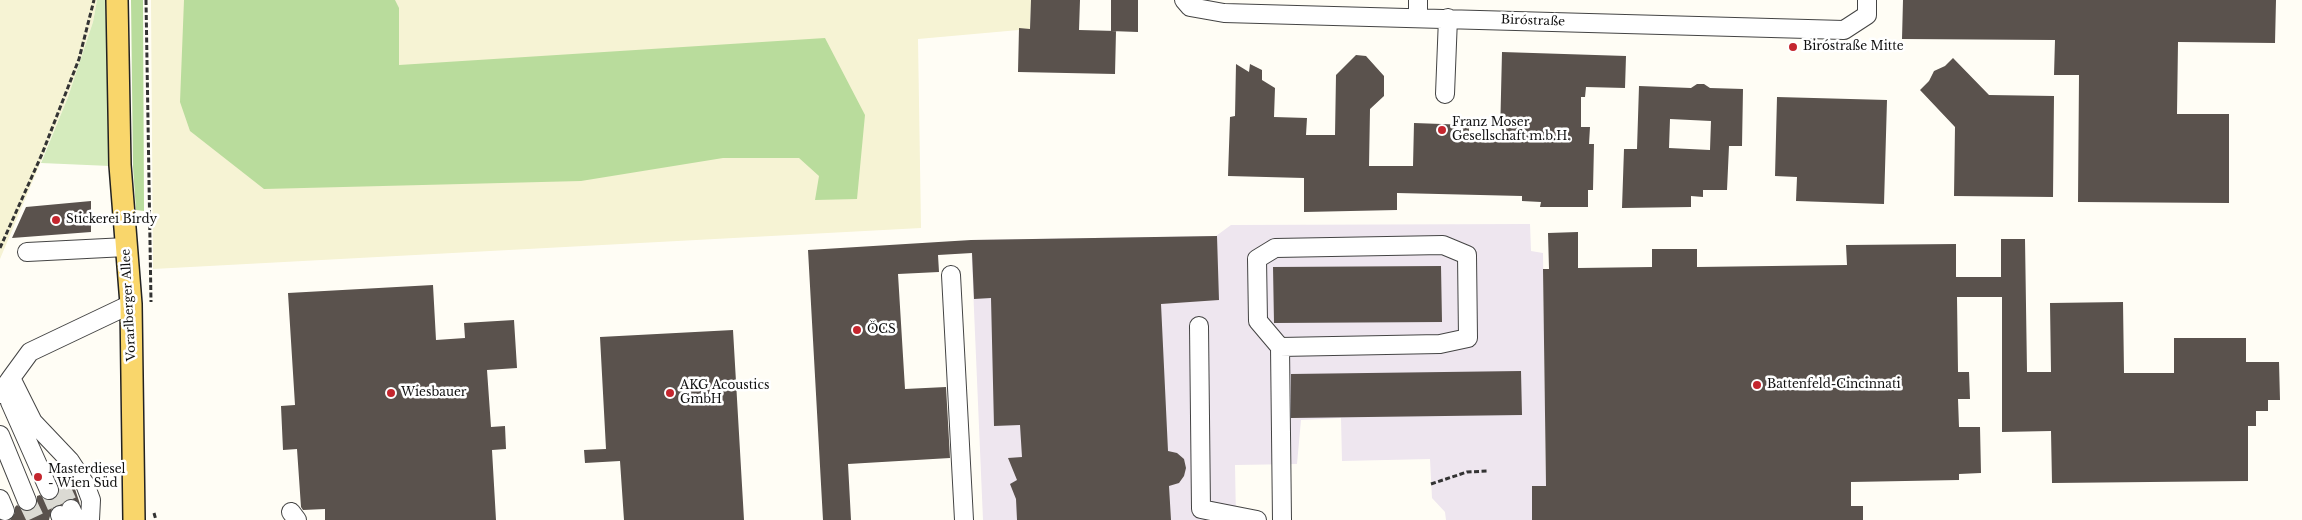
<!DOCTYPE html>
<html>
<head>
<meta charset="utf-8">
<style>
	body { margin:0 }
	canvas { display:block; background:#fffdf5 }
</style>
</head>
<body>
<canvas width="2302" height="520"></canvas>
<script>
const ctx = document.querySelector('canvas').getContext('2d');
ctx.lineJoin = 'round';
function fillPath(path, color) {
  ctx.fillStyle = color;
  ctx.fill(path, 'evenodd');
}
function toPath(rows) {
  const path = new Path2D();
  for (const r of rows) {
    path.moveTo(r[0], r[1]);
    for (let i = 2; i < r.length; i += 2) path.lineTo(r[i], r[i + 1]);
  }
  return path;
}
function stroke(path, color, width, dash) {
  ctx.strokeStyle = color;
  ctx.lineWidth = width;
  ctx.lineCap = dash ? 'butt' : 'round';
  ctx.setLineDash(dash || []);
  ctx.stroke(path);
}
function label(font, color, halo, rows, align = 'center') {
  ctx.font = font + ' "Libre Baskerville",serif';
  ctx.lineWidth = 5;
  ctx.setLineDash([]);
  ctx.textBaseline = 'middle';
  ctx.strokeStyle = halo;
  ctx.fillStyle = color;
  for (const [text, x, y, turn = 0] of rows) {
    ctx.save();
    ctx.translate(x, y);
    ctx.rotate((+turn || 0) * Math.PI / 180);
    ctx.textAlign = isNaN(turn) ? turn : align;
    if (halo) ctx.strokeText(text, 0, 0);
    ctx.fillText(text, 0, 0);
    ctx.restore();
  }
}
const industrial = toPath([
	[1530,224,1531,251,1543,253,1546,486,1532,487,1532,520,1446,520,1445,512,1432,498,1430,459,1342,461,1341,418,1301,420,1297,464,1235,465,1236,520,983,520,971,240,1216,236,1231,225]
]);
const farmland = toPath([
	[0,0,97,0,93,22,68,97,0,259],
	[151,0,1031,0,1030,29,918,39,921,228,153,269]
]);
const green = toPath([
	[97,0,108,0,110,166,41,163,68,97,93,22]
]);
const forest = toPath([
	[131,0,143,0,144,211,136,210,133,167],
	[184,0,395,0,399,8,399,65,825,38,865,115,857,199,815,200,819,176,799,158,723,158,581,181,264,189,190,131,180,102]
]);
const building = toPath([
	[1031,0,1080,0,1079,30,1116,31,1115,74,1018,72,1019,28,1030,29],
	[1111,0,1138,0,1138,32,1111,31],
	[1903,0,2276,0,2275,43,2178,42,2177,114,2229,114,2229,203,2078,202,2079,75,2054,75,2055,40,1902,39],
	[1502,52,1626,56,1625,88,1586,87,1585,97,1581,97,1581,127,1590,127,1589,144,1594,144,1593,190,1588,190,1588,207,1540,207,1541,202,1522,201,1522,196,1397,193,1397,210,1304,212,1304,178,1228,176,1230,117,1235,116,1236,64,1249,72,1250,64,1262,70,1262,80,1275,88,1274,117,1307,118,1306,135,1335,135,1336,75,1356,55,1366,56,1384,76,1384,96,1370,109,1369,166,1413,166,1414,123,1469,125,1469,135,1500,136],
	[1953,58,1989,95,2054,96,2053,197,1954,196,1955,127,1920,90,1929,81,1934,71,1945,66],
	[1697,84,1704,84,1710,88,1743,89,1742,146,1729,146,1727,190,1703,190,1703,197,1691,196,1691,207,1622,208,1624,149,1637,149,1639,86,1691,88],
	[1670,119,1711,121,1710,150,1669,148],
	[1777,97,1887,100,1884,204,1796,201,1797,177,1775,176],
	[91,201,91,232,12,238,26,207],
	[1578,232,1578,268,1652,267,1652,249,1697,249,1697,267,1847,265,1846,245,1956,244,1956,277,2001,277,2001,239,2025,239,2027,372,2051,372,2050,303,2123,302,2124,373,2174,373,2174,338,2246,338,2246,362,2279,362,2280,400,2268,400,2268,411,2256,411,2256,426,2248,426,2248,481,2052,483,2051,431,2002,432,2002,297,1957,297,1958,372,1969,372,1970,399,1958,399,1959,427,1980,427,1981,473,1959,474,1959,480,1851,482,1851,506,1863,506,1863,520,1532,520,1532,486,1546,486,1543,269,1549,269,1548,233],
	[1217,236,1219,300,1161,304,1168,451,1177,453,1184,459,1186,468,1184,476,1179,483,1169,486,1171,520,1017,520,1016,499,1010,484,1017,480,1008,458,1022,457,1020,425,994,426,991,298,974,299,972,253,938,255,939,272,898,274,905,389,946,387,950,458,848,464,851,520,823,520,808,250,971,240],
	[1441,266,1442,322,1274,323,1273,267],
	[433,285,436,340,465,338,464,323,514,320,517,368,487,370,491,427,505,426,506,449,492,450,496,520,325,520,325,509,303,510,301,507,297,449,283,450,281,406,295,405,288,293],
	[733,330,744,520,624,520,620,461,585,463,584,450,606,449,600,337],
	[1521,371,1522,415,1291,418,1291,374],
	[70,480,75,489,80,504,72,499,66,500,62,505,52,508,49,520,10,520,15,513,15,507,17,505,25,511,31,511,37,503,37,496,40,495,47,500,54,499,59,492,59,485]
]);
const minorTunnel = toPath([
	[60,485,71,509],
	[49,490,60,515],
	[27,501,36,520]
]);
const path = toPath([
	[146,0,151,302],
	[0,248,42,154,79,59,94,0],
	[1431,484,1467,472,1488,471],
	[154,513,156,520]
]);
const minor = toPath([
	[1184,0,1190,7,1224,13,1844,30,1867,15,1867,0],
	[1418,17,1418,0],
	[1445,94,1448,18],
	[1443,245,1467,255,1468,338,1440,344,1280,347,1258,321,1257,259,1275,248,1443,245],
	[27,252,126,247],
	[951,275,964,520],
	[1199,326,1201,509,1257,520],
	[1280,347,1282,520],
	[0,394,11,378],
	[10,402,49,490],
	[0,435,27,501],
	[0,499,5,511],
	[71,509,76,520],
	[291,512,297,520],
	[60,515,62,520],
	[90,520,91,500,85,484,70,461,33,422,11,378,30,352,131,304]
]);
const major = toPath([
	[117,0,120,165,131,304,134,520]
]);
const markers = [
	[1793,47,5,"#c4262e"],
	[1442,130,5,"#c4262e"],
	[56,220,5,"#c4262e"],
	[857,330,5,"#c4262e"],
	[1757,385,5,"#c4262e"],
	[391,393,5,"#c4262e"],
	[670,393,5,"#c4262e"],
	[38,477,5,"#c4262e"]
];
const streetNames = [
	["Biróstraße",1533,21,2],
	["Vorarlberger Allee",129,305,-93]
];
const poiNames = [
	["Biróstraße Mitte",1803,47],
	["Franz Moser",1452,123],
	["Gesellschaft m.b.H.",1452,137],
	["Stickerei Birdy",66,220],
	["ÖCS",867,330],
	["Battenfeld-Cincinnati",1767,385],
	["AKG Acoustics",680,386],
	["GmbH",680,400],
	["Wiesbauer",401,393],
	["Masterdiesel",48,470],
	["- Wien Süd",48,484]
];
fillPath(industrial, '#eee6ef');
fillPath(farmland, '#f6f3d4');
fillPath(green, '#d5ebbd');
fillPath(forest, '#b9dc9c');
fillPath(building, '#5a524d');
stroke(minorTunnel, '#dbdad3', 18, [18, 9]);
stroke(minor, '#444', 20);
stroke(major, '#222', 24);
stroke(path, '#333', 3, [5, 2.5]);
stroke(minor, '#fff', 18);
stroke(major, '#f9d66b', 21);
for (const [x, y, r, color] of markers) {
  const dot = new Path2D();
  dot.arc(x, y, r, 0, 2 * Math.PI);
  ctx.fillStyle = color;
  ctx.fill(dot);
  stroke(dot, '#fff', 2);
}
label('12px', '#111', '#fff', streetNames);
label('12px', '#111', '#fff', poiNames, 'left');
</script>
</body>
</html>
